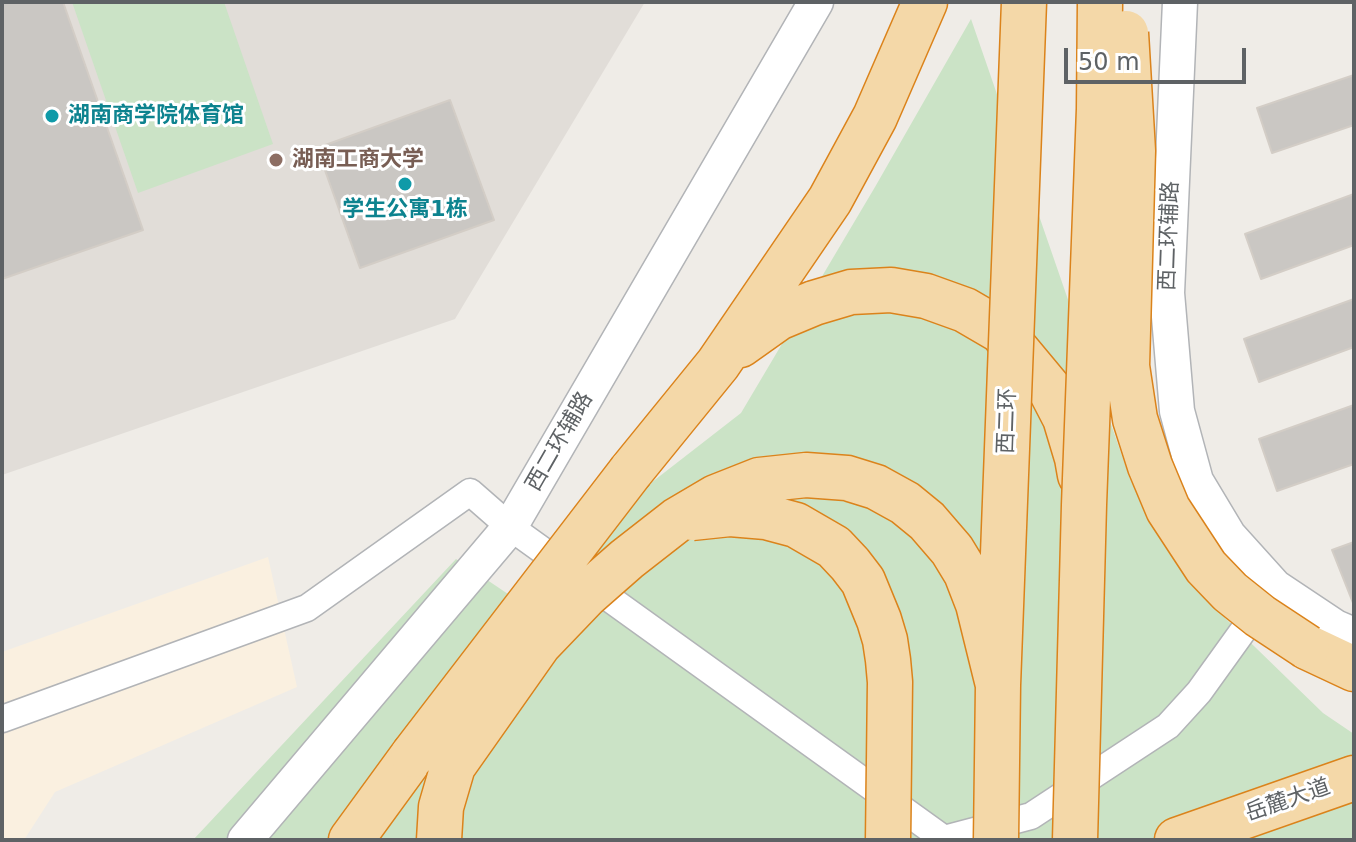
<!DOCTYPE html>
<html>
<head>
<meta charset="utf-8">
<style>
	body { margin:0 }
	#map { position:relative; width:1356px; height:842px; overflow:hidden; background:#efece7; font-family:"DejaVu Sans",sans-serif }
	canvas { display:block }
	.frame { position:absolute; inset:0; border:4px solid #5e6265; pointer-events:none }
	.scale { position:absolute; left:1064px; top:48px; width:182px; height:36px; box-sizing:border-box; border:4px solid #5e6265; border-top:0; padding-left:10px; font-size:24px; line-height:28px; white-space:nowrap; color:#5e6265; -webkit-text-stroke:6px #fff; paint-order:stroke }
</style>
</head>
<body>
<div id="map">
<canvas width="1356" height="842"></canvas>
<div class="frame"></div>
<div class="scale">50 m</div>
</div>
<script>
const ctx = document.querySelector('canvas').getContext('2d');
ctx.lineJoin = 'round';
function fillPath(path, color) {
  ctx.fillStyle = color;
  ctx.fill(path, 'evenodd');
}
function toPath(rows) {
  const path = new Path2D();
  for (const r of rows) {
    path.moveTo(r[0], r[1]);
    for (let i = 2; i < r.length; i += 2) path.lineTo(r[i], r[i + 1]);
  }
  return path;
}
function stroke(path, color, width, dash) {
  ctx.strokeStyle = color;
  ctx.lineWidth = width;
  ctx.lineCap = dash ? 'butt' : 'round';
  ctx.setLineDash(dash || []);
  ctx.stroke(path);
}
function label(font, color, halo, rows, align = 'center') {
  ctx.font = font + ' "DejaVu Sans","Noto Sans SC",sans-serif';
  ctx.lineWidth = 6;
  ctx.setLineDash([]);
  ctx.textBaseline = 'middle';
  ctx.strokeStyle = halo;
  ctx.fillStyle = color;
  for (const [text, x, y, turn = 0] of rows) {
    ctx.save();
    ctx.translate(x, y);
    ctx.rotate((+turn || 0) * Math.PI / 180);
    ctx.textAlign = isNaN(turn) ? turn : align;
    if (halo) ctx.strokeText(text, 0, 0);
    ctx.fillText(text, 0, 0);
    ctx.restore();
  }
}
const commercial = toPath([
	[268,557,297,687,55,792,24,840,2,840,2,652]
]);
const education = toPath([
	[2,2,645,2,455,319,2,475]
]);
const green = toPath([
	[72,2,224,2,273,144,138,193],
	[971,19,1130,479,1188,582,1323,713,1354,734,1354,840,193,840,456,559,508,594,741,413,875,187]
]);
const building = toPath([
	[2,2,63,2,143,230,2,279,2,2],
	[1354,75,1354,125,1272,153,1257,108,1354,75],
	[450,100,494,220,360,268,317,148,450,100],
	[1354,194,1354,245,1261,279,1245,234,1354,194],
	[1354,299,1354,347,1259,382,1244,339,1354,299],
	[1354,405,1354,464,1277,491,1259,439,1354,405],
	[1354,542,1354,603,1353,603,1332,550,1354,542]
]);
const minor = toPath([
	[2,719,307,608,470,492,510,527,944,839,1031,816,1168,726,1199,692,1263,603]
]);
const tertiary = toPath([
	[1180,2,1167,293,1177,411,1196,481,1229,536,1275,587,1335,627,1354,635],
	[245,840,510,527,816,2]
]);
const trunk = toPath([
	[740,345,778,318,814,303,851,292,891,290,926,296,965,310,1001,331,1051,391,1065,418,1077,458,1080,475],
	[631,471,718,364,830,200,875,117,925,2],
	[1307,647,1354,669],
	[351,840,413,755],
	[1177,840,1354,778]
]);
const trunkBridge = toPath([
	[1126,33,1133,151,1127,366,1135,419,1150,466,1168,509,1206,567,1230,592,1260,616,1307,647],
	[692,518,730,514,766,517,796,525,834,547,850,564,863,581,879,620,885,640,888,660,890,682,888,840],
	[413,755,631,471],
	[439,840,441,807,453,766,539,644,586,595,627,559,677,520,716,497,759,480,806,475,847,478,876,487,905,503,927,521,952,550,966,573,978,604,998,685],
	[996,840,998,685,1024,2],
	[1075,840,1084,505,1099,109,1100,2]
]);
const markers = [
	[52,116,8,"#0f9aa8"],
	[276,160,8,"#8d6e63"],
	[405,184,8,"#0f9aa8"]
];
const cultureNames = [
	["湖南商学院体育馆",68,116],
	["学生公寓1栋",405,210,"center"]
];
const educationNames = [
	["湖南工商大学",292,160]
];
const streetNames = [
	["西二环辅路",1170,236,-88],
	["西二环",1008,421,-88],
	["西二环辅路",560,442,-60],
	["岳麓大道",1288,801,-19]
];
fillPath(commercial, '#faf0e0');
fillPath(education, '#e1ddd8');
fillPath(green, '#cbe3c6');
fillPath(building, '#cac7c3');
stroke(building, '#d3cdc6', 2);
stroke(minor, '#b2b4b7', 29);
stroke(tertiary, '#b2b4b7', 37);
stroke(trunk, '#db831b', 47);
stroke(minor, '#fff', 26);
stroke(tertiary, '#fff', 34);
stroke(trunk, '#f4d8a8', 44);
stroke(trunkBridge, '#db831b', 47, []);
stroke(trunkBridge, '#f4d8a8', 44);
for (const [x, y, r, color] of markers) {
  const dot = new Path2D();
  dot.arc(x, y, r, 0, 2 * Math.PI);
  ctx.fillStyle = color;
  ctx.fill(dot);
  stroke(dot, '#fff', 3);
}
label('bold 22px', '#0d838f', '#fff', cultureNames, 'left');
label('bold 22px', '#785e54', '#fff', educationNames, 'left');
label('22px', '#5e6265', '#fff', streetNames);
</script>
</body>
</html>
